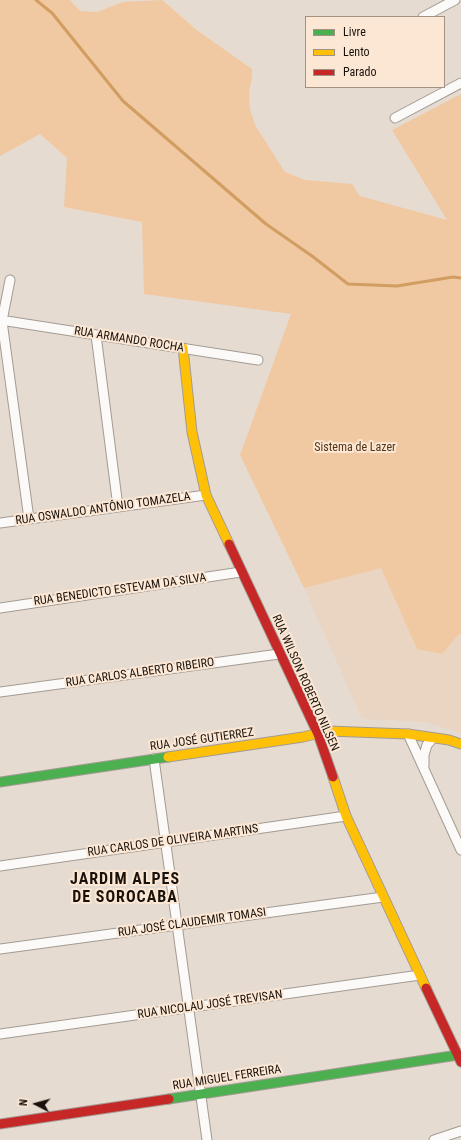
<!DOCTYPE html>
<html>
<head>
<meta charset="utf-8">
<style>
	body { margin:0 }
	#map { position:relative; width:461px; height:1140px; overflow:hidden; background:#e6dbd0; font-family:"Roboto Condensed",sans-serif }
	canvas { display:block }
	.legend { position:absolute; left:305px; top:16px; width:140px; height:72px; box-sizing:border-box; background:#fce7d4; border:1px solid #a19284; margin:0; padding:5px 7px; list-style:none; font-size:12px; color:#19120c }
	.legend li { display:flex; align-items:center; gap:8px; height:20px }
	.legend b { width:20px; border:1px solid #a19284 }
	.north { position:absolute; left:16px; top:1084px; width:40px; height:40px; -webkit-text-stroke:3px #fce7d4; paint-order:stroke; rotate:276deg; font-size:11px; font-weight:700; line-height:16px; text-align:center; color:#19120c }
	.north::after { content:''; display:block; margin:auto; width:14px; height:18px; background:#19120c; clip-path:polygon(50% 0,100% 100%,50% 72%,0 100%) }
</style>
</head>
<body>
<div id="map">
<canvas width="461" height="1140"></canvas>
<ul class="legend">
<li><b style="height:5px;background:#4caf50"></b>Livre</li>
<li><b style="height:5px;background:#ffc107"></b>Lento</li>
<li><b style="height:5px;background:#c62828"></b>Parado</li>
</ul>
<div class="north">N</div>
</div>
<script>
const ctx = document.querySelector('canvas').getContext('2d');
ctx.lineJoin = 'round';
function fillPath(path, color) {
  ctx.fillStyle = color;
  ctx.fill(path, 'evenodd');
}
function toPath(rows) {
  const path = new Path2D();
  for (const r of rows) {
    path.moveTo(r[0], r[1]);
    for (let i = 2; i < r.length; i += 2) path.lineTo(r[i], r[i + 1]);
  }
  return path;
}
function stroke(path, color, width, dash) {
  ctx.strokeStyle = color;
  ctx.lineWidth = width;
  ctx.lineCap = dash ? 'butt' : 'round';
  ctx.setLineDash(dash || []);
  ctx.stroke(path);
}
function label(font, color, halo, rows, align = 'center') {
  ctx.font = font + ' "Roboto Condensed",sans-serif';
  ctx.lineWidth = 4;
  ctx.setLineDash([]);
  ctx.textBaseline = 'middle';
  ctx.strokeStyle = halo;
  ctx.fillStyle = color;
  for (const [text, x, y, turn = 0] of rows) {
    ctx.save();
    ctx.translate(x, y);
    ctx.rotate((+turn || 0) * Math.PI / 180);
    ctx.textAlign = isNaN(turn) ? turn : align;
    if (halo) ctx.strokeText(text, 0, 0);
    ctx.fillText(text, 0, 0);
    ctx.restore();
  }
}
const built = toPath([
	[381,567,417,649,442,654,459,634,461,634,461,733,425,722,362,719,304,588]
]);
const green = toPath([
	[0,0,70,0,80,11,97,12,123,2,162,0,198,31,252,69,252,78,249,91,250,109,255,125,285,172,305,180,352,184,360,196,447,220,392,130,461,94,461,634,459,634,442,654,417,649,381,568,304,588,240,455,291,314,144,294,142,222,64,207,67,158,40,134,0,156]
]);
const stream = toPath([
	[36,0,52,13,123,101,266,224,312,256,348,284,397,286,453,277,461,278]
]);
const street = toPath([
	[423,17,455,0],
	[395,118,461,83],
	[10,280,2,321,29,519],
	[0,320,258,360],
	[96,335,118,507],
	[0,523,206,495],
	[0,608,241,572],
	[0,692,279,654],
	[408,734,461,850],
	[154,759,207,1140],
	[424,766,424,755,427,745,433,738],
	[0,866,346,816],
	[0,949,383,897],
	[0,1034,420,975],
	[434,1140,461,1131]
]);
const fast = toPath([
	[0,782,168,757],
	[169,1099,458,1055]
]);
const slow = toPath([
	[183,348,192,432,206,495,229,544],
	[168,757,303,737,328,731,408,734,449,740,461,744],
	[333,777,346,816,426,988]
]);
const jam = toPath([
	[229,544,318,734,333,777],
	[426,988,461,1062],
	[0,1124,169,1099]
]);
const streetNames = [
	["RUA ARMANDO ROCHA",129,340,9],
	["RUA OSWALDO ANTÔNIO TOMAZELA",103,509,-8],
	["RUA BENEDICTO ESTEVAM DA SILVA",120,590,-8],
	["RUA CARLOS ALBERTO RIBEIRO",140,673,-8],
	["RUA WILSON ROBERTO NILSEN",305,683,66],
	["RUA JOSÉ GUTIERREZ",202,740,-8],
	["RUA CARLOS DE OLIVEIRA MARTINS",173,841,-8],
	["RUA JOSÉ CLAUDEMIR TOMASI",192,923,-8],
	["RUA NICOLAU JOSÉ TREVISAN",210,1005,-8],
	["RUA MIGUEL FERREIRA",227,1078,-9]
];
const parkNames = [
	["Sistema de Lazer",355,448]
];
const districtNames = [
	["JARDIM ALPES",125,880],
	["DE SOROCABA",125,898]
];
fillPath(built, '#e9d5c2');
fillPath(green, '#f0c9a2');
stroke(stream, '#d19d61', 3);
stroke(street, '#a39b93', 11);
stroke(fast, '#a39b93', 11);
stroke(slow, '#a39b93', 11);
stroke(jam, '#a39b93', 11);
stroke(street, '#fbfaf8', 9);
stroke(fast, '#4caf50', 9);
stroke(slow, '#ffc107', 9);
stroke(jam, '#c62828', 9);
label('12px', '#19120c', '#fce7d4', streetNames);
label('12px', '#533515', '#fce7d4', parkNames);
ctx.letterSpacing = '1px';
label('bold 16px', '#19120c', '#fce7d4', districtNames);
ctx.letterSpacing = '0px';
</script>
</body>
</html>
